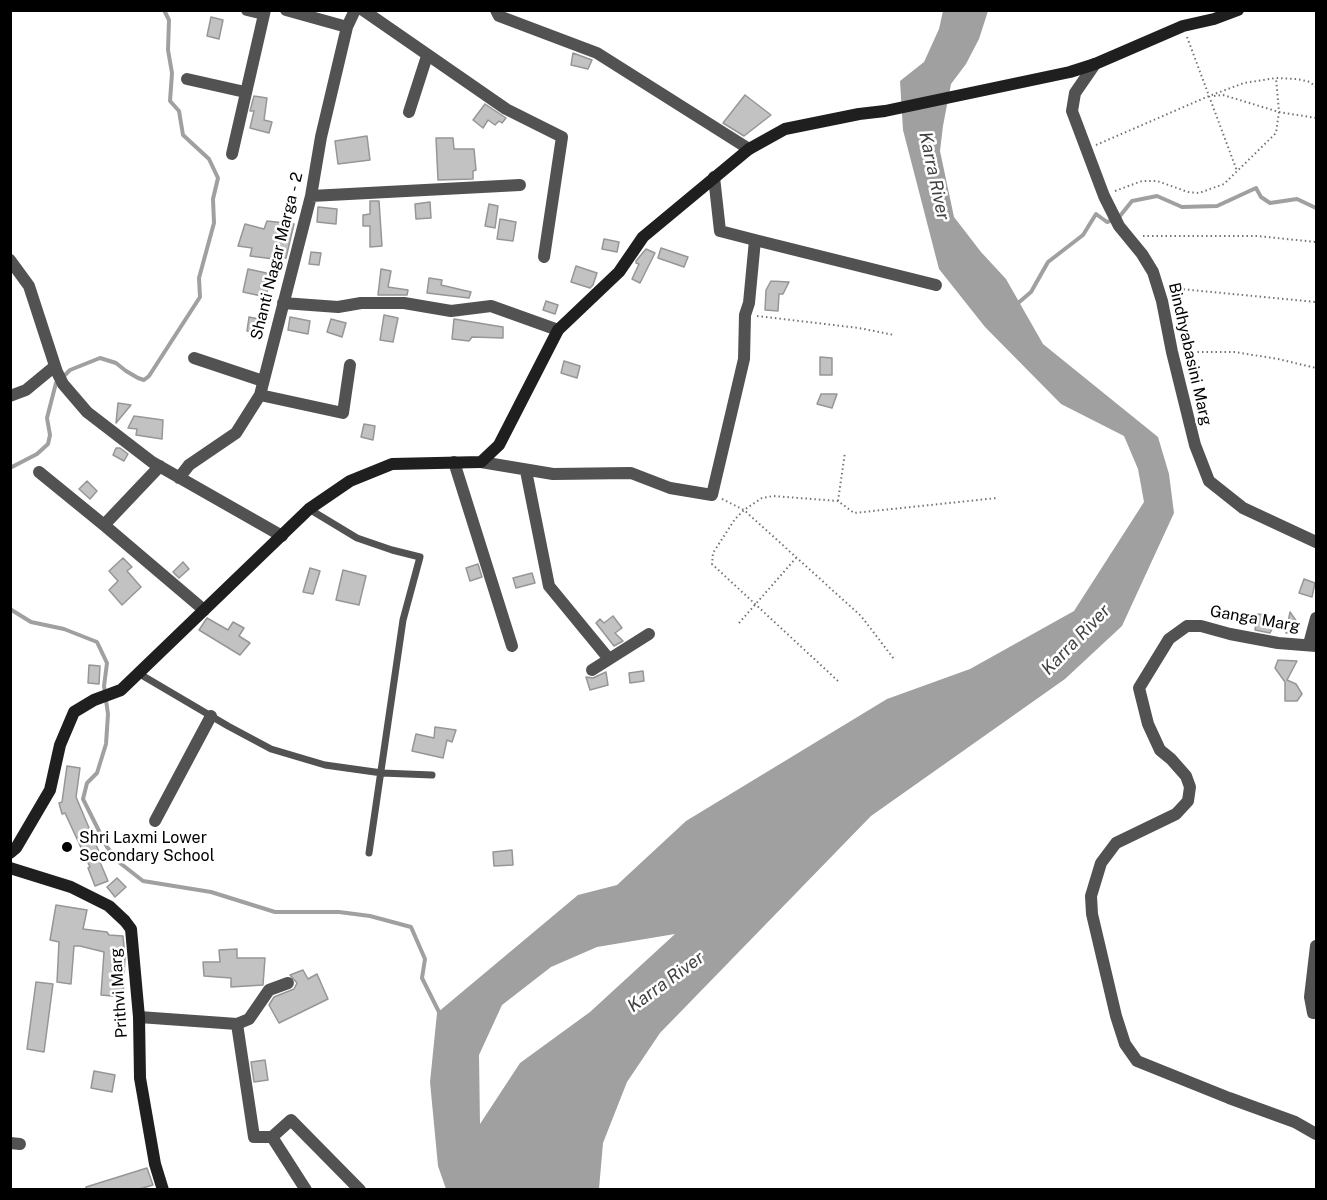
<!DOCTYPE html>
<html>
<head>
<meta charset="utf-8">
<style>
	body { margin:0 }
	#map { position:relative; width:1327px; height:1200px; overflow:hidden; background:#fff; font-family:"Public Sans",sans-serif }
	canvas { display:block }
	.frame { position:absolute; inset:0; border:12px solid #000; pointer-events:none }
</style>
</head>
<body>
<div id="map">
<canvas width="1327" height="1200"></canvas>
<div class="frame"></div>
</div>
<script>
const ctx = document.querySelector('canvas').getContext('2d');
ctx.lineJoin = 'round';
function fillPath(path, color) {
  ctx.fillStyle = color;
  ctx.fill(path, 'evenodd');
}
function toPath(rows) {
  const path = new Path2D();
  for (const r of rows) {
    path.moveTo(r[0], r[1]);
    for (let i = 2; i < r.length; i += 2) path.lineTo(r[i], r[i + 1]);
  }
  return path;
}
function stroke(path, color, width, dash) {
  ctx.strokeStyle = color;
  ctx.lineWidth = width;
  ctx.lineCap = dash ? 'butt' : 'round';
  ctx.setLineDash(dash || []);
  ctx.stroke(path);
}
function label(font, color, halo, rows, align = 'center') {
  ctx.font = font + ' "Public Sans",sans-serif';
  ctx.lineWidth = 5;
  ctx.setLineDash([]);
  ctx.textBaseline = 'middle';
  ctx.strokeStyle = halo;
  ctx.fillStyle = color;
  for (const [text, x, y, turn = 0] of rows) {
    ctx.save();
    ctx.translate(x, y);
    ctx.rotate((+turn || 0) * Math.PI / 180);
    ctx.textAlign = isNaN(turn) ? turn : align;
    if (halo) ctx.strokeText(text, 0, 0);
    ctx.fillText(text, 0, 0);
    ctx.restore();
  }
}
const water = toPath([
	[943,11,988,11,979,39,966,64,951,84,943,126,940,151,954,217,981,252,1006,279,1043,344,1158,437,1169,474,1174,513,1122,626,1065,679,871,816,660,1033,627,1082,603,1143,599,1189,446,1189,438,1166,430,1082,437,1013,578,895,617,885,686,821,887,699,970,669,1074,611,1144,502,1138,469,1124,436,1061,404,985,327,939,269,903,130,900,81,924,62,939,29],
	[675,934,590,1012,520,1063,480,1124,479,1055,502,1005,551,967,597,947]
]);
const stream = toPath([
	[1120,216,1132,201,1157,196,1182,207,1217,206,1256,188,1261,197,1270,203,1297,199,1316,208],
	[1017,304,1031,292,1048,262,1083,235,1096,214,1107,222,1110,221],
	[65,375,70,370,100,358,116,363,126,371,138,378,144,380,149,376,200,297,199,278,214,223,213,199,218,178,209,159,183,135,179,111,170,101,172,73,168,50,169,20,164,10],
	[10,468,37,454,48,444,50,435,47,418,56,383],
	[10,609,31,622,64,629,97,642,107,663,104,686,108,714,106,744,97,773,87,783,83,799,107,847,120,863,143,881,211,892,275,912,339,912,370,916,411,927,425,959,422,978,440,1014]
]);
const building = toPath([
	[211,17,223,20,219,39,207,36,211,17],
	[573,53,592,60,588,69,571,65,573,53],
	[745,95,771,115,744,136,723,123,745,95],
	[254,96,267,98,264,120,272,122,269,133,250,128,254,111,250,111,254,96],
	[485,104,506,118,502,123,499,121,495,125,488,120,483,128,473,120,485,104],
	[367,136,370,160,338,164,335,141,367,136],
	[436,138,453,138,454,149,474,149,476,170,473,171,473,179,438,180,436,138],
	[370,201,379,201,382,246,370,247,370,226,363,226,363,215,370,214,370,201],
	[430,202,431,218,416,219,415,204,430,202],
	[489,204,498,206,495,228,485,226,489,204],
	[318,207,337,209,336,224,317,222,318,207],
	[500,219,516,222,513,241,497,239,500,219],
	[267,221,294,224,286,258,274,256,274,259,250,256,252,248,238,246,245,224,264,229,267,221],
	[604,239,619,242,617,252,602,249,604,239],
	[661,248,688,257,684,267,658,258,661,248],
	[646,249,655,253,640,283,632,279,639,264,636,263,636,261,646,249],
	[311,252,321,253,319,265,309,264,311,252],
	[576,266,597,273,593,285,590,288,571,282,576,266],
	[248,269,271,274,266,297,243,292,248,269],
	[381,269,391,271,388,287,408,290,407,295,378,295,381,269],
	[429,278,442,280,441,285,471,292,469,298,427,293,429,278],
	[771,281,789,282,783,294,779,294,778,311,765,310,766,290,771,281],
	[546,301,558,305,555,314,543,310,546,301],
	[384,315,398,318,393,342,380,340,384,315],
	[249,317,259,319,257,333,247,331,249,317],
	[290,317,310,321,308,334,288,330,290,317],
	[331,319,346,323,342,337,327,332,331,319],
	[454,319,503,327,503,338,472,337,469,341,452,339,454,319],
	[820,357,832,358,832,375,820,375,820,357],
	[564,361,580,366,577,378,561,373,564,361],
	[821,394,837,394,832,408,817,404,821,394],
	[118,403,131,405,116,423,118,403],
	[134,416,163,420,162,439,136,435,137,429,128,428,134,416],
	[364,424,375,426,373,440,361,437,364,424],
	[116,448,120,448,128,454,124,461,113,455,116,448],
	[87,481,97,491,90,499,79,489,87,481],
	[123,558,132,567,127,571,141,587,122,605,109,590,118,581,109,571,123,558],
	[183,562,189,569,179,578,173,572,183,562],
	[478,564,482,577,470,581,466,568,478,564],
	[310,568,320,571,313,594,303,592,310,568],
	[343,570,366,576,359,605,336,600,343,570],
	[532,573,535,583,516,588,513,578,532,573],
	[1304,579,1315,583,1312,597,1299,593,1304,579],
	[1290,612,1299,625,1296,632,1286,633,1290,612],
	[1258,614,1266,615,1275,623,1270,633,1255,630,1258,614],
	[613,616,622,628,615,633,623,641,614,646,596,623,600,619,604,623,613,616],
	[207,618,228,630,233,622,244,628,239,636,250,643,240,655,199,630,207,618],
	[1278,660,1297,661,1287,680,1296,684,1302,694,1297,701,1285,701,1285,682,1275,668,1278,660],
	[89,665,100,666,99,684,88,683,89,665],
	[643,671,644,681,630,683,629,673,643,671],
	[606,672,608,685,590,690,586,677,593,678,606,672],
	[435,727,456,730,452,742,447,740,443,758,412,751,416,734,434,738,435,727],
	[67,766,80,768,76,797,100,854,97,855,108,881,95,886,88,868,90,867,65,813,62,814,59,803,62,802,67,766],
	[512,850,513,865,494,866,493,852,512,850],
	[117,878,126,887,115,897,107,887,117,878],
	[56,905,87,910,83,929,107,932,109,935,123,936,125,957,123,997,101,995,104,952,80,946,74,946,71,984,57,982,59,942,50,940,56,905],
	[237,949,237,958,265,958,263,985,231,987,231,978,204,976,203,962,220,962,219,950,237,949],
	[303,970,308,979,317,974,328,999,279,1023,269,1005,274,997,294,989,297,983,290,975,303,970],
	[36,982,53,984,44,1052,27,1049,36,982],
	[265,1060,268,1080,254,1082,251,1062,265,1060],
	[94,1071,115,1075,112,1092,91,1088,94,1071],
	[147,1168,153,1185,136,1190,86,1190,86,1187,147,1168]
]);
const path = toPath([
	[1187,37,1209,96],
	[1209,96,1237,171],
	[1214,96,1223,95,1279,112,1316,118],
	[1096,145,1209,96,1244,83,1276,78,1297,79,1310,82,1316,87],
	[1115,191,1142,181,1157,181,1188,192,1199,193,1224,184,1276,133,1279,112,1276,78],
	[1143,236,1257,236,1316,242],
	[1170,288,1316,302],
	[757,316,859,328,894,335],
	[1184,352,1235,352,1278,359,1316,368],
	[722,499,744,510,861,616,894,659],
	[838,501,845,452],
	[739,623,796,558],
	[838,681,712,564,713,553,735,519,744,510,762,498,773,496,838,501,854,513,997,498]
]);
const lane = toPath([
	[309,509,357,538,392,550,420,557,403,620,369,853],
	[138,673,228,726,271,749,325,765,382,773,432,775]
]);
const street = toPath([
	[247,10,264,14],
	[286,10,347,27],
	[363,10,506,109,562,137,544,257],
	[496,10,499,16,597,53,749,149],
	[1095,64,1075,93,1072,111,1104,196,1119,226,1142,254,1153,272,1162,301,1172,352,1195,445,1209,481,1243,508,1316,542],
	[187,79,245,92],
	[409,112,427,56],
	[232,154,265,10],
	[311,196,520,185],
	[755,240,936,285],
	[10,260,29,286,57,372,63,384,87,412,152,462,282,536],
	[283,303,338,307,361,303,404,303,451,311,491,306,558,330],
	[194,358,263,381],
	[260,395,343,413,350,365],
	[10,396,26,390,55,366],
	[454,462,512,646],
	[481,462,553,474,631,473,670,488,712,495,744,359,745,315,749,303,755,240,720,231,714,177],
	[526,471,549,586,609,659],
	[39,472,104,525,204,610],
	[179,478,189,465,236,433,260,395,311,196,321,137,347,27,355,10],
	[104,525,160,466],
	[1309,644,1316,618],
	[1316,646,1278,643,1230,634,1201,626,1187,626,1169,639,1139,688,1148,724,1160,750,1171,759,1186,776,1190,787,1188,801,1176,814,1116,843,1101,863,1091,896,1092,914,1116,1016,1125,1044,1137,1061,1229,1098,1295,1122,1316,1134],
	[592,670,649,634],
	[155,821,211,716],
	[1316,946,1310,997,1313,1013,1316,1013],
	[139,1017,237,1024,249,1019,269,990,288,983],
	[237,1024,254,1137,272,1137,291,1120,360,1190],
	[272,1137,306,1190],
	[10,1143,20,1144]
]);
const secondary = toPath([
	[10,853,16,848,50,790,60,745,74,712,94,700,121,690,309,509,350,481,392,464,481,462,499,445,558,330,619,272,643,237,749,149,785,129,859,114,885,111,1070,72,1095,64,1183,26,1214,19,1238,10],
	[10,868,71,887,109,906,125,921,131,929,139,1017,140,1078,155,1164,163,1190]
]);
const markers = [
	[67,847,6,"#000"]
];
const streetNames = [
	["Shanti Nagar Marga - 2",277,256,-76],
	["Bindhyabasini Marg",1190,354,77],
	["Ganga Marg",1255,619,10],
	["Prithvi Marg",119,993,-94]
];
const poiNames = [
	["Shri Laxmi Lower",79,838],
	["Secondary School",79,856]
];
const waterNames = [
	["Karra River",934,176,78],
	["Karra River",1076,640,-46],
	["Karra River",666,982,-36]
];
fillPath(water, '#a0a0a0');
stroke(stream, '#a0a0a0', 4);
fillPath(building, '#c2c2c2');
stroke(building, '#969696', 1.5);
stroke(path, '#747474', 2, [1.5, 3]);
stroke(lane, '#525252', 7);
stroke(street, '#525252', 12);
stroke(secondary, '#1f1f1f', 12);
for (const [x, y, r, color] of markers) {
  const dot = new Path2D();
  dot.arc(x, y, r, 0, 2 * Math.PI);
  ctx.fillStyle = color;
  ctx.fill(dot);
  stroke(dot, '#fff', 2);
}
label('16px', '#000', '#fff', streetNames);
label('16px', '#000', '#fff', poiNames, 'left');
label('italic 18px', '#414141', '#fff', waterNames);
</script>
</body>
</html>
